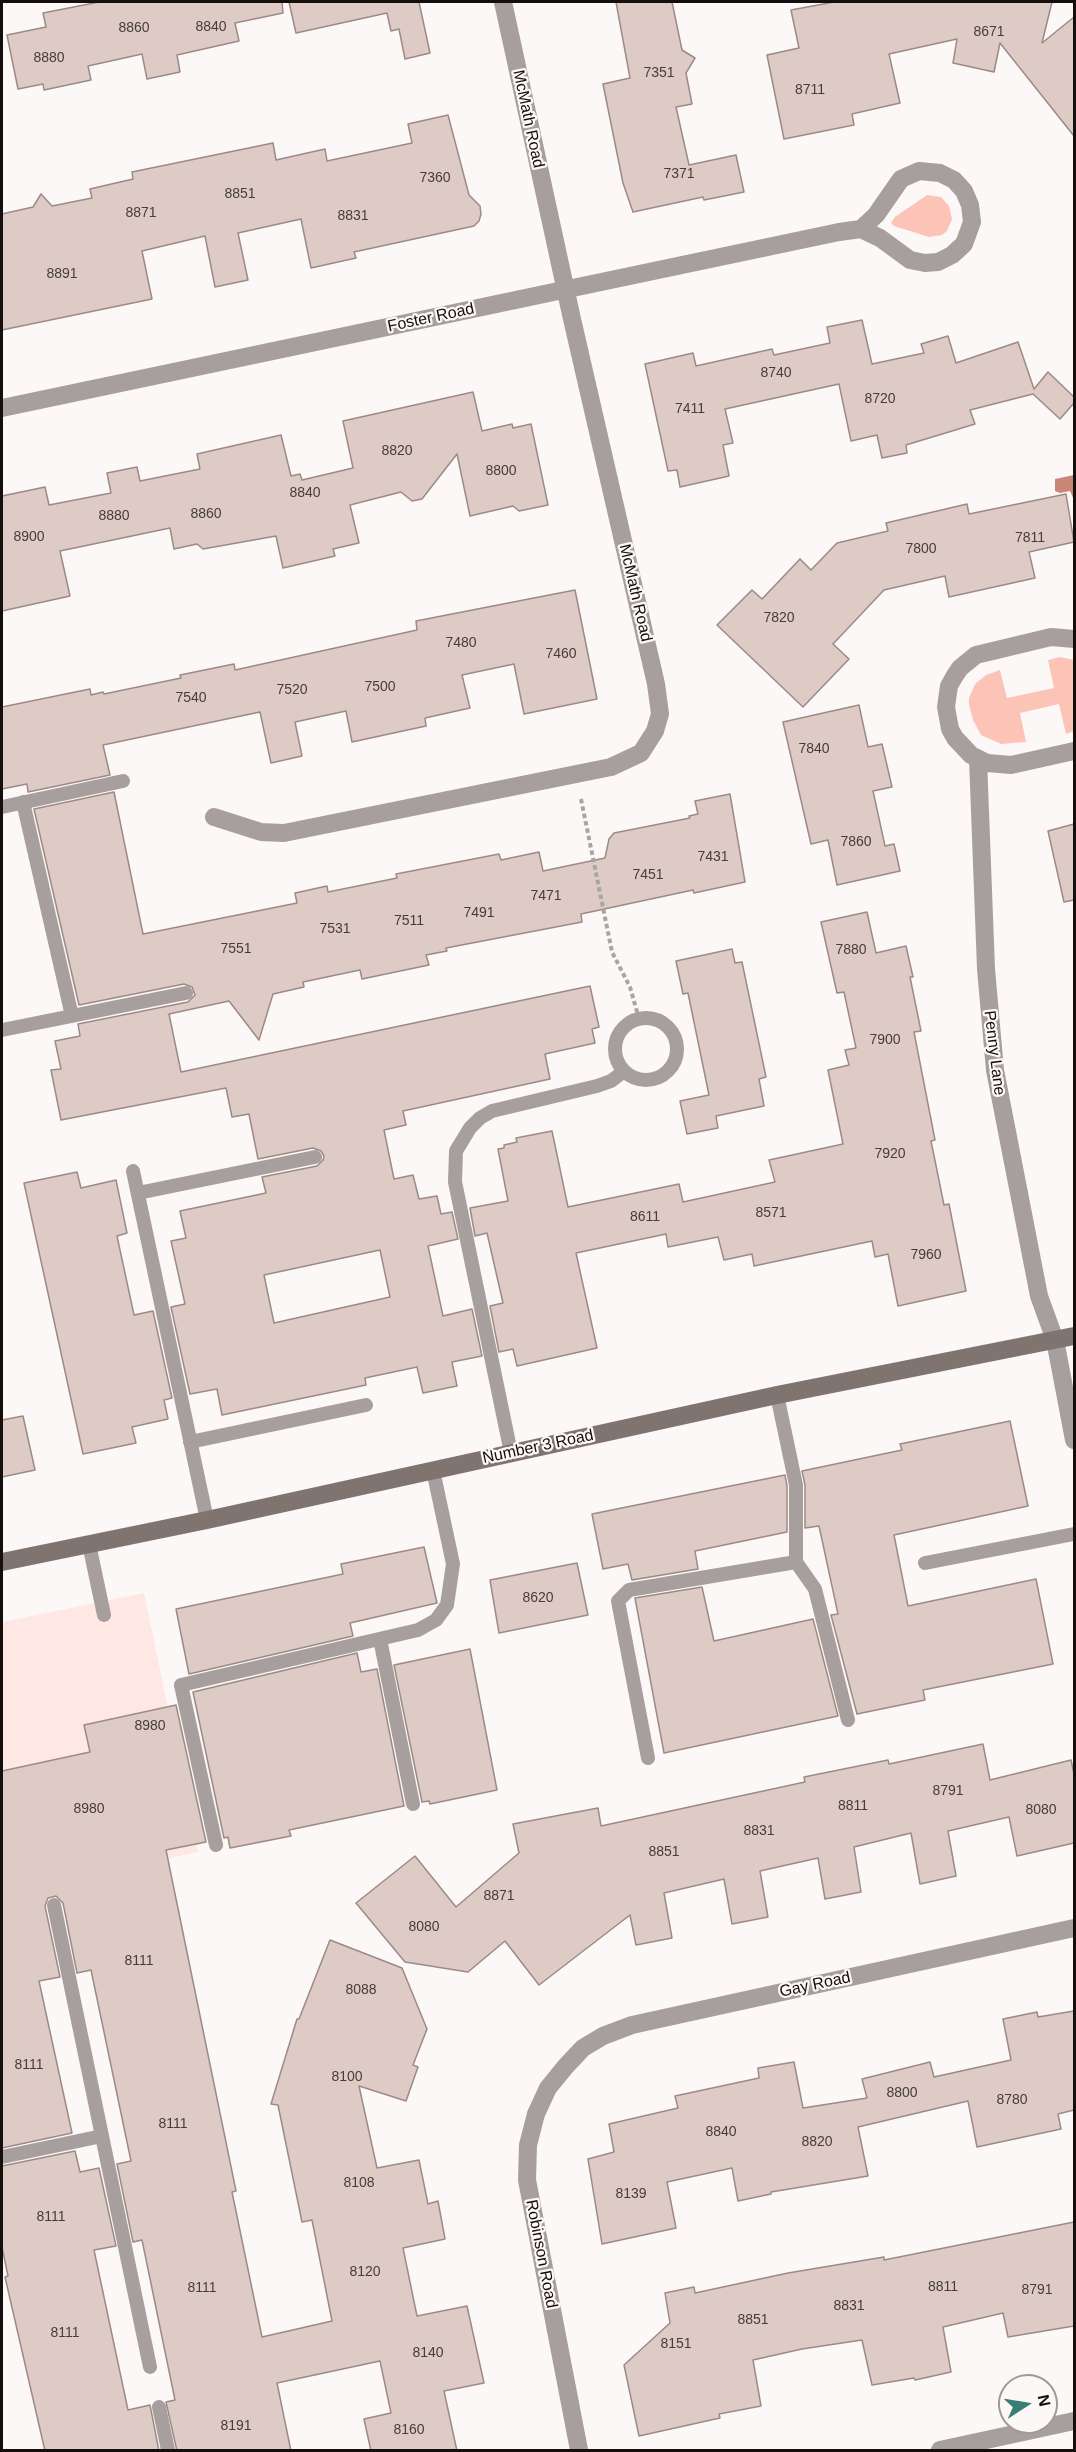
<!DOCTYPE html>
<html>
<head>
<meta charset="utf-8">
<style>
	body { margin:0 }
	#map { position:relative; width:1076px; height:2452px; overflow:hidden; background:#fcf8f7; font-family:Helvetica,sans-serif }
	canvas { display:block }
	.frame { position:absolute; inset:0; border:3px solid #140e0c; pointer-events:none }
	.north { position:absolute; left:998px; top:2374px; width:60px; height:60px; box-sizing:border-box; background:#fcf8f7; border:2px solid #9f9a99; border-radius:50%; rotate:78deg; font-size:16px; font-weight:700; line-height:24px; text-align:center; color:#140e0c }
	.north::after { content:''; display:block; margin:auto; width:21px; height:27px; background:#387e74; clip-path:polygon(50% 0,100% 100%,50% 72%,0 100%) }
</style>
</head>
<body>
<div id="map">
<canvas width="1076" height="2452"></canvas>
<div class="frame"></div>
<div class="north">N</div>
</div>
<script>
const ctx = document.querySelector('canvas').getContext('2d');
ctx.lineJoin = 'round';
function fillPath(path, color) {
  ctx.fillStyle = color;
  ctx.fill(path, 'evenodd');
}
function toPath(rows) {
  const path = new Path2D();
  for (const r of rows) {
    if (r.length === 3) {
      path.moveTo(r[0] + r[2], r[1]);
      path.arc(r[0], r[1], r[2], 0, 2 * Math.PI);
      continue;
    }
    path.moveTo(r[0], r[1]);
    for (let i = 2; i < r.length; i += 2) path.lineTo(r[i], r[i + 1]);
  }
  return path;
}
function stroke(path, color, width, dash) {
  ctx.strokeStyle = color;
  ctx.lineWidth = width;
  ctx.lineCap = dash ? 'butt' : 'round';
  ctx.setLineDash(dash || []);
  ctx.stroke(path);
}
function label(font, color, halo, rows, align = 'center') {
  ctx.font = font + ' Helvetica,sans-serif';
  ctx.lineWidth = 4.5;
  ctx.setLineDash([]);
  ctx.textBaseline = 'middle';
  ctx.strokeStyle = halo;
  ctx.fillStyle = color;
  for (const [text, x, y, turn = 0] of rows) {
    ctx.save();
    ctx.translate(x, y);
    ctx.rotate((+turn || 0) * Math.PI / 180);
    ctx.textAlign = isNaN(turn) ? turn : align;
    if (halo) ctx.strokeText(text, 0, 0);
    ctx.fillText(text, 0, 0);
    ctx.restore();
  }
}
const built = toPath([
	[144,1593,198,1852,2,1894,2,1622]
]);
const green = toPath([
	[927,195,941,197,949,206,952,219,947,231,942,235,929,237,894,226,891,223,895,217],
	[1060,657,1074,660,1074,731,1066,734,1059,704,1020,713,1026,742,1001,744,981,735,973,720,969,705,969,698,975,684,986,675,1000,670,1007,698,1054,688,1048,660]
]);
const water = toPath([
	[1074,475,1074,500,1070,491,1060,493,1055,491,1055,479]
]);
const building = toPath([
	[99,2,282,2,283,13,235,23,239,41,177,55,180,72,147,79,142,54,88,66,91,80,44,90,43,84,18,89,7,35,46,27,43,13,99,2],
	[289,2,419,2,430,53,405,59,399,29,391,31,387,13,296,33,289,2],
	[616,2,672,2,682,50,695,58,686,73,692,104,676,107,689,165,736,155,744,192,704,200,703,197,633,212,623,183,603,84,630,78,616,2],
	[834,2,1052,2,1042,43,1074,17,1074,136,1000,43,994,72,953,63,957,39,889,54,900,103,852,114,854,125,784,139,767,55,799,48,791,10,834,2],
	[448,115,469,195,480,206,481,214,479,221,474,226,354,252,356,258,311,268,301,219,238,233,248,280,215,287,205,236,142,251,152,299,2,330,2,214,33,207,41,194,52,206,92,198,90,189,133,179,132,172,273,143,276,160,325,149,327,161,412,143,408,124,448,115],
	[862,320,872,364,924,353,921,344,948,336,956,363,1018,342,1034,389,1048,372,1074,397,1074,403,1060,419,1033,394,970,410,975,424,906,445,907,453,882,458,877,435,851,441,839,384,725,409,733,443,723,445,729,476,680,487,677,470,668,471,645,364,693,353,696,366,772,349,774,355,830,343,827,327,862,320],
	[473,392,482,431,512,424,513,428,531,424,548,505,519,511,513,506,470,516,457,454,422,499,412,501,401,492,350,505,359,543,333,549,335,556,283,568,276,536,203,549,197,544,174,549,170,528,60,551,70,596,2,611,2,496,45,487,49,505,111,493,107,473,137,467,140,481,200,469,197,454,281,435,291,476,300,474,302,480,353,468,343,421,473,392],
	[1066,494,1074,542,1029,552,1035,578,949,597,945,576,884,590,833,644,849,659,803,707,717,625,752,590,762,599,800,559,811,570,837,543,888,531,886,523,967,504,969,514,1066,494],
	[575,590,597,699,524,714,514,664,462,675,470,708,425,718,426,726,352,742,346,711,295,722,302,756,271,763,260,712,103,745,110,775,28,792,27,784,2,789,2,707,90,689,91,695,103,692,104,694,181,678,180,675,234,664,235,670,417,630,416,621,575,590],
	[859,705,868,747,882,744,892,787,873,791,885,846,894,844,900,871,837,885,828,840,811,844,783,722,859,705],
	[114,792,143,934,297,903,295,893,327,886,328,892,397,878,396,874,499,854,501,860,539,852,543,871,605,858,609,839,614,833,690,818,689,816,698,814,695,801,730,794,745,882,694,893,693,890,581,914,582,922,446,948,447,951,426,955,429,965,362,979,360,970,303,982,304,987,273,994,259,1040,229,1001,169,1014,181,1072,590,986,599,1027,592,1029,595,1043,545,1054,550,1079,403,1111,406,1125,384,1130,394,1179,413,1175,419,1199,437,1196,441,1214,452,1212,458,1239,428,1246,443,1316,472,1309,482,1356,452,1362,457,1386,423,1393,417,1367,365,1378,366,1385,222,1415,217,1389,190,1394,171,1307,185,1304,171,1241,186,1238,180,1211,266,1193,262,1177,317,1166,323,1160,324,1156,321,1151,313,1148,258,1159,249,1114,232,1117,226,1088,61,1120,51,1070,61,1069,55,1041,80,1036,78,1024,188,1002,195,995,192,987,184,984,79,1005,34,809,114,792],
	[380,1250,390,1297,274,1323,264,1275,380,1250],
	[1074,824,1074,900,1064,902,1048,831,1074,824],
	[867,912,876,953,906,946,913,977,910,977,921,1031,914,1032,935,1140,931,1141,944,1205,949,1204,966,1291,898,1306,888,1254,875,1257,872,1241,754,1266,752,1254,724,1260,718,1237,668,1247,666,1234,576,1253,597,1348,517,1366,513,1349,499,1352,490,1306,503,1303,487,1233,475,1236,470,1208,508,1201,498,1149,504,1148,504,1145,517,1142,516,1138,552,1131,568,1207,679,1184,683,1202,775,1182,769,1160,843,1144,828,1070,849,1065,845,1050,856,1048,844,992,837,993,821,922,867,912],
	[732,949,735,963,742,962,766,1077,759,1079,764,1106,716,1116,718,1128,687,1134,680,1101,709,1095,688,993,683,994,676,961,732,949],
	[77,1172,81,1188,116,1180,127,1233,117,1236,134,1315,153,1311,172,1398,164,1400,168,1419,132,1427,136,1443,83,1454,24,1183,77,1172],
	[23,1416,35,1470,2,1477,2,1420,23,1416],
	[1010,1421,1028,1506,894,1535,908,1606,1036,1579,1053,1664,923,1690,925,1700,857,1714,831,1615,838,1614,819,1526,805,1528,805,1485,802,1471,902,1450,900,1444,1010,1421],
	[785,1475,787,1486,787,1532,695,1551,698,1569,632,1580,628,1564,603,1569,592,1514,785,1475],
	[424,1547,437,1603,350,1623,353,1636,189,1674,176,1609,343,1574,341,1564,424,1547],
	[577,1563,588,1615,499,1633,490,1580,577,1563],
	[702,1587,714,1641,813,1619,838,1716,664,1753,635,1598,702,1587],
	[470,1649,497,1790,430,1804,429,1801,422,1802,394,1665,470,1649],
	[357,1653,361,1672,377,1669,404,1806,289,1830,291,1836,230,1848,228,1837,224,1838,193,1692,357,1653],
	[176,1705,206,1842,166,1850,236,2191,232,2192,262,2337,332,2321,312,2220,302,2222,278,2105,271,2104,297,2019,299,2019,330,1940,402,1968,427,2029,413,2065,418,2067,406,2101,359,2086,377,2168,419,2160,428,2204,438,2201,445,2239,403,2248,417,2316,467,2306,484,2383,444,2391,457,2451,371,2451,364,2419,391,2413,380,2361,277,2383,291,2451,177,2451,166,2402,175,2400,142,2240,133,2242,117,2164,131,2161,91,1970,77,1973,63,1903,56,1896,48,1898,45,1906,60,1977,39,1981,72,2133,2,2148,2,1771,90,1752,84,1725,176,1705],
	[983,1744,990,1780,1071,1760,1074,1774,1074,1843,1017,1856,1009,1817,948,1831,956,1876,920,1884,911,1833,854,1847,861,1892,825,1899,818,1858,760,1871,768,1917,732,1924,724,1879,664,1893,672,1938,636,1945,630,1915,539,1985,505,1941,468,1972,405,1962,356,1903,415,1856,456,1907,519,1853,513,1824,598,1808,601,1826,805,1782,804,1777,888,1760,889,1764,983,1744],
	[1074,2011,1074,2110,1058,2114,1061,2129,977,2147,968,2101,858,2127,868,2176,771,2192,771,2194,738,2201,732,2168,667,2182,676,2228,602,2244,588,2159,614,2152,609,2124,678,2108,675,2096,759,2078,758,2068,794,2062,803,2108,867,2098,862,2079,930,2062,934,2077,1011,2060,1003,2019,1037,2012,1038,2017,1074,2011],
	[75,2151,80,2172,99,2168,116,2246,94,2250,128,2410,150,2405,159,2451,45,2451,5,2277,8,2276,2,2247,2,2166,75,2151],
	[1074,2222,1074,2326,1008,2337,1003,2313,943,2327,951,2372,915,2380,914,2378,872,2385,862,2340,802,2349,753,2360,761,2406,719,2414,720,2418,639,2436,624,2365,670,2323,665,2293,694,2287,695,2293,788,2273,884,2257,884,2260,1074,2222]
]);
const path = toPath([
	[581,799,612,952,630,987,639,1019]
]);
const lane = toPath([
	[23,802,72,1016],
	[2,807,123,781],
	[646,1049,31],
	[2,1030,186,993],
	[133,1171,207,1520],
	[138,1193,315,1157],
	[777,1395,796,1485,796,1562,815,1589,848,1720],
	[190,1442,366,1405],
	[511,1453,455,1182,456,1151,470,1128,480,1118,492,1111,597,1086,611,1081,623,1072],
	[89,1544,104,1615],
	[925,1563,1074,1534],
	[380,1639,413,1804],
	[648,1758,618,1601,629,1590,796,1562],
	[216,1845,181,1685,418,1630,436,1620,447,1605,453,1564,433,1470],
	[54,1905,150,2367],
	[2,2157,102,2136],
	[159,2407,168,2450]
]);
const street = toPath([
	[919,171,940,173,954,180,964,191,970,205,972,222,964,244,952,255,938,262,925,263,910,260,880,238,861,229,876,215,901,179,919,171],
	[2,408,839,232,861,229],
	[1074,639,1051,637,976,655,960,668,954,677,949,686,946,707,950,729,955,738,971,755,987,763,1011,765,1074,751],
	[978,759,986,969,995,1070,1039,1296,1055,1340,1074,1440],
	[214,817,261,832,284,833,611,767,641,753,655,731,660,714,656,684,572,319,503,2],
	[579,2450,527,2180,528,2145,536,2114,548,2088,566,2066,583,2048,603,2036,632,2025,1074,1928],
	[940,2450,1074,2421]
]);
const secondary = toPath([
	[2,1562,207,1520,777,1395,1074,1336]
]);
const numberNames = [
	["8840",211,27],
	["8860",134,28],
	["8671",989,32],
	["8880",49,58],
	["7351",659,73],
	["8711",810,90],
	["7371",679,174],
	["7360",435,178],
	["8851",240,194],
	["8871",141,213],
	["8831",353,216],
	["8891",62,274],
	["8740",776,373],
	["8720",880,399],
	["7411",690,409],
	["8820",397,451],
	["8800",501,471],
	["8840",305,493],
	["8860",206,514],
	["8880",114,516],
	["8900",29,537],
	["7811",1030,538],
	["7800",921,549],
	["7820",779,618],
	["7480",461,643],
	["7460",561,654],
	["7500",380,687],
	["7520",292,690],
	["7540",191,698],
	["7840",814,749],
	["7860",856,842],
	["7431",713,857],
	["7451",648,875],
	["7471",546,896],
	["7491",479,913],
	["7511",409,921],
	["7531",335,929],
	["7551",236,949],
	["7880",851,950],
	["7900",885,1040],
	["7920",890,1154],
	["8571",771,1213],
	["8611",645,1217],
	["7960",926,1255],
	["8620",538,1598],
	["8980",150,1726],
	["8791",948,1791],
	["8811",853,1806],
	["8980",89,1809],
	["8080",1041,1810],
	["8831",759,1831],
	["8851",664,1852],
	["8871",499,1896],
	["8080",424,1927],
	["8111",139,1961],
	["8088",361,1990],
	["8111",29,2065],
	["8100",347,2077],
	["8800",902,2093],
	["8780",1012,2100],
	["8111",173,2124],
	["8840",721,2132],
	["8820",817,2142],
	["8108",359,2183],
	["8139",631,2194],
	["8111",51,2217],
	["8120",365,2272],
	["8811",943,2287],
	["8111",202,2288],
	["8791",1037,2290],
	["8831",849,2306],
	["8851",753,2320],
	["8111",65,2333],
	["8151",676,2344],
	["8140",428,2353],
	["8191",236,2426],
	["8160",409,2430]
];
const streetNames = [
	["McMath Road",528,119,78],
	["Foster Road",431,318,-12],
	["McMath Road",635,593,77],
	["Penny Lane",994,1053,83],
	["Number 3 Road",538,1447,-12],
	["Gay Road",815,1985,-12],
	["Robinson Road",541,2254,79]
];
fillPath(built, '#ffe8e3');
fillPath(green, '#fcc4b7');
fillPath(water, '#ca8778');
fillPath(building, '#decbc6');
stroke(building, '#9c8a86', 1.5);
stroke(path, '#a9a5a3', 4, [4.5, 3]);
stroke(lane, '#a79f9d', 14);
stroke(street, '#a79f9d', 18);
stroke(secondary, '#807471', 18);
label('14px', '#463d3a', null, numberNames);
label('16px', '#140e0c', '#fcf8f7', streetNames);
</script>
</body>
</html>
